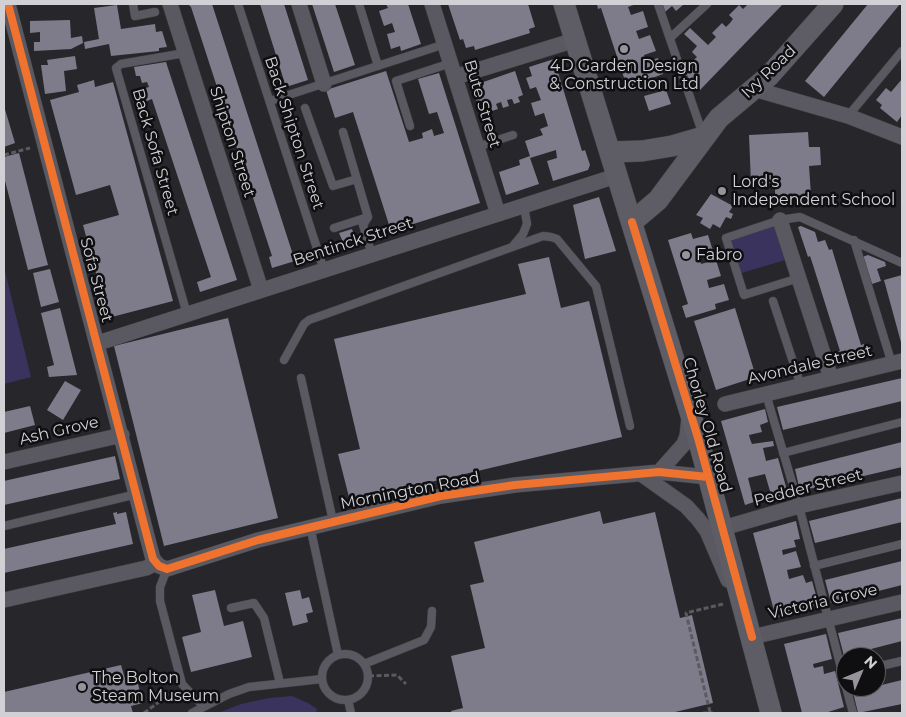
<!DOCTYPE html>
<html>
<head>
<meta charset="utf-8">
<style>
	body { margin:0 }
	#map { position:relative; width:906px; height:717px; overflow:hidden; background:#27262b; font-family:Montserrat,sans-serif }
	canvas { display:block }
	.frame { position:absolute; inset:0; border:5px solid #d1d0d5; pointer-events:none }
	.north { position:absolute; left:836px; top:647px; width:50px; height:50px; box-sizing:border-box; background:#0f0f12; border:1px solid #5d5c60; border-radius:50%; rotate:45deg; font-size:14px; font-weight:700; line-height:20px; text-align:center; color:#d1d0d5 }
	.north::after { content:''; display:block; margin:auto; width:18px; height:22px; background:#96949a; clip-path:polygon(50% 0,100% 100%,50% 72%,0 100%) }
</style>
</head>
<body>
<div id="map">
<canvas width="906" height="717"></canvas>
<div class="frame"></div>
<div class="north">N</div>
</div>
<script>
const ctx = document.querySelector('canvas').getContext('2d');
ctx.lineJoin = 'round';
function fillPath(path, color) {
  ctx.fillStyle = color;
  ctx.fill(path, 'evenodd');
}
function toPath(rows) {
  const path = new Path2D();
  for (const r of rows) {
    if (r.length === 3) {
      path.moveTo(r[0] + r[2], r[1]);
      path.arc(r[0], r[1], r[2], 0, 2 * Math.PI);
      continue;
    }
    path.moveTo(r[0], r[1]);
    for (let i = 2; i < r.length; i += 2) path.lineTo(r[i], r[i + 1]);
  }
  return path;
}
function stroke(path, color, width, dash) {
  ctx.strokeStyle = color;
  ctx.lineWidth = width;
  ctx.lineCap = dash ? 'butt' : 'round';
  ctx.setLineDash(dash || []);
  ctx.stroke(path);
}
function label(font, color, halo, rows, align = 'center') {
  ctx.font = font + ' Montserrat,sans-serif';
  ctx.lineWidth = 5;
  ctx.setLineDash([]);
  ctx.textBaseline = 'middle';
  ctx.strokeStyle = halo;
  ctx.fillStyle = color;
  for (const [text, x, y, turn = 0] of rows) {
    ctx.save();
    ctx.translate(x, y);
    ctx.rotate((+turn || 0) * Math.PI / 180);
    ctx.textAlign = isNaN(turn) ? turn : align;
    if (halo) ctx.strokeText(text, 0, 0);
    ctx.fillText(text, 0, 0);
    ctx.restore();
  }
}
const green = toPath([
	[780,220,792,258,738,274,726,238],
	[4,267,31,377,4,384],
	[292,696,308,703,317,709,316,713,218,713,241,704,269,698]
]);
const building = toPath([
	[188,4,212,4,295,261,272,268,269,257,272,256,191,7],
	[260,4,284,4,308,80,286,87],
	[312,4,335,4,355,65,334,72],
	[386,4,408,4,421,44,401,51,400,46,391,49,387,34,395,32,392,23,384,26,379,11,388,8],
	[448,4,528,4,535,27,529,29,530,33,475,50,474,46,466,48,463,39,460,40],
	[597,4,636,4,628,7,631,15,643,11,648,27,636,31,639,39,650,35,656,51,644,55,646,62,658,58,663,74,652,78,653,82,628,90,601,8,598,9],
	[662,4,682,4,683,5,676,11,672,6,665,12],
	[748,4,783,4,700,90,685,76,684,69,697,57,692,52,697,46,684,34,690,28,708,45,716,37,712,33,722,23,726,27,730,23,733,19,729,15,739,5,743,9],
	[868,4,900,4,824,97,805,81],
	[117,5,121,29,155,24,156,32,162,31,167,47,159,48,159,51,111,56,109,44,85,49,84,42,99,39,94,8],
	[70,20,71,38,82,36,83,43,71,49,34,51,34,42,40,42,40,32,30,33,30,21],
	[75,56,77,69,64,71,66,91,45,94,41,65,48,65,47,60],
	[554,59,582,151,585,150,590,165,588,170,553,181,547,161,557,158,556,150,530,158,539,184,506,195,499,172,520,165,519,160,530,156,525,141,543,135,540,129,548,126,544,113,535,116,531,103,541,100,536,87,530,89,526,78,532,76,529,67],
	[166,62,237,280,200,292,197,282,211,277,152,99,142,103,138,90,149,87,147,82,142,83,140,76,136,76,134,67],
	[386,71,409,142,423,138,422,133,432,129,434,136,444,133,437,112,429,114,418,79,439,73,480,203,391,231,353,112,335,118,326,90],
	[515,71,523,95,518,97,520,102,514,104,512,99,507,100,509,106,503,108,501,102,496,104,498,109,486,113,484,108,479,109,472,86],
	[902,79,902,115,897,122,880,108,882,105,876,100,886,88,891,92],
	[94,80,95,87,113,82,173,301,108,318,83,225,119,215,110,185,76,195,50,100,79,92,77,85],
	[666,90,671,104,649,111,644,96],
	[4,106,15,143,4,147],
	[808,132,809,147,820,147,821,165,809,166,811,195,775,197,775,183,751,184,749,135],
	[19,153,48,265,28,270,4,177,4,157],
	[711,194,733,206,729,212,733,214,731,219,726,217,720,228,713,224,710,229,700,223,703,218,696,215],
	[599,197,616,251,585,259,573,205],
	[801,226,815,232,818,242,825,240,829,250,832,249,861,345,864,344,868,356,841,364,838,352,840,351,813,265,810,256,808,257,798,227],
	[352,229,355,238,343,242,339,233],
	[691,233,693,239,708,235,713,251,699,255,701,264,716,260,721,276,707,280,709,288,724,284,729,300,715,304,716,309,686,318,682,306,688,304,668,240],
	[868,255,885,262,886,266,877,269,881,281,872,284,862,257],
	[549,257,561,308,589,301,622,437,350,501,338,454,360,449,334,339,526,294,518,264],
	[50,269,59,302,41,307,33,273],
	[902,275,902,346,884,280],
	[60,308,77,375,49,377,47,367,54,365,41,313],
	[735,308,756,377,716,390,694,321],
	[228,318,278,518,164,546,114,346],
	[902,378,902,401,783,430,777,407],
	[65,381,81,390,63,420,47,410],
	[30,406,35,425,4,433,4,412],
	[765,409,768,422,760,425,762,432,749,435,750,439,752,444,773,441,774,446,763,448,766,461,778,458,788,494,772,498,765,474,748,478,754,502,745,505,721,421],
	[902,442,902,467,800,491,795,469],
	[115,456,120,479,4,505,4,481],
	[902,498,902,522,815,543,809,521],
	[600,511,603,524,655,512,680,618,692,615,713,703,671,713,452,713,451,711,463,708,451,656,485,648,470,585,484,582,474,542],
	[117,512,117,514,126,512,133,544,4,573,4,549,116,524,113,513],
	[796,521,800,539,794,540,796,547,782,550,783,555,796,551,801,567,787,570,788,575,789,579,803,575,806,583,812,581,819,606,776,618,753,533],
	[902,561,902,585,831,603,825,580],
	[215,590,224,626,243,621,252,657,191,672,182,637,201,632,192,595],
	[300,590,302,599,309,597,313,612,306,614,308,622,293,626,285,593],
	[902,618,902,641,844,656,838,633],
	[826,634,832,659,813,664,814,668,823,666,824,674,835,671,844,707,825,713,802,713,784,644],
	[121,665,126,682,137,680,143,703,131,706,133,713,4,713,4,692],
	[902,680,902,704,858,713,853,692]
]);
const path = toPath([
	[4,155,30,148],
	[369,676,397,675,406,684],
	[710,712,686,613,723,604],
	[144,713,174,691],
	[703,713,713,713]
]);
const lane = toPath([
	[133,4,135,16,155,12],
	[238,4,324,270],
	[359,4,378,66],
	[658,4,703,135],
	[670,38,707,4],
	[185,53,121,64,116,68,187,314],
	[270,101,445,44],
	[305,108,333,186,357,179],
	[848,116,902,51],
	[410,126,396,81,451,63],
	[343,132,368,217,363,225,372,255],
	[477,147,513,135],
	[334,228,368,217],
	[854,240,892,364],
	[513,246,523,234,527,224,524,206],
	[799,278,744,295,726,238,780,220,800,217,902,263],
	[773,301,801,386],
	[284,360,304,324,309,320,543,236,551,237,557,239,596,286,630,426],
	[301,378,333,521],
	[766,394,799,506,846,687],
	[783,453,902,422],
	[4,526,137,494],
	[310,526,338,655],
	[814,566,902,544],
	[167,569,160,587,160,601,182,684,203,706],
	[231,608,254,603,264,618,280,683],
	[345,677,23],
	[364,664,424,640,431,627,432,611],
	[876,667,902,661],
	[846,687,853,713],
	[348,700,351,713],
	[192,713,229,694,249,687,322,679]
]);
const street = toPath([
	[8,4,153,559,159,566,167,569,258,540,441,496,515,485,659,472,708,477],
	[170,4,261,290],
	[299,4,324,84],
	[432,4,498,214],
	[455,77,575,40],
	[754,89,848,116,902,137],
	[780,220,831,378],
	[98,343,619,175],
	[725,404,902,361],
	[4,462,122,435],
	[659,472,684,444,687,436,689,418],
	[641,474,686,506,698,519,707,531,728,580],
	[723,528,799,506,902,483],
	[4,600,146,568,156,563],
	[748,628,752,637,902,602]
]);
const secondary = toPath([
	[564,4,698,438,771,713],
	[611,152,642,151,672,146,703,137],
	[632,222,658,200,719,118,769,76,833,4]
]);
const cycleway = toPath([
	[8,4,153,559,159,566,167,569,258,540,441,496,515,485,659,472,708,477],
	[632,222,698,438,752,637]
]);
const markers = [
	[624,49,5,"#96949a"],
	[722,191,5,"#96949a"],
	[686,255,5,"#96949a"],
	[82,687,5,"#96949a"]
];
const poiNames = [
	["4D Garden Design",624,66,"center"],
	["& Construction Ltd",624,84,"center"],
	["Lord's",732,182],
	["Independent School",732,200],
	["Fabro",696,255],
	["The Bolton",92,678],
	["Steam Museum",92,696]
];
const streetNames = [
	["Ivy Road",769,72,-44],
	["Bute Street",482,104,73],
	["Back Shipton Street",294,133,72],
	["Shipton Street",232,142,72],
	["Back Sofa Street",155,152,74],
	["Bentinck Street",353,242,-18],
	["Sofa Street",96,280,75],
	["Avondale Street",810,365,-13],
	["Chorley Old Road",707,425,74],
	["Ash Grove",59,431,-13],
	["Pedder Street",808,488,-14],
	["Mornington Road",410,491,-11],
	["Victoria Grove",823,602,-13]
];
fillPath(green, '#3a335d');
fillPath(building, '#7e7c8b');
stroke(lane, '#434245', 9);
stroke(street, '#434245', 16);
stroke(secondary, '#434245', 22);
stroke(path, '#5a5a5f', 3, [5, 2.5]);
stroke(lane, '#5a5961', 8);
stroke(street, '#5a5961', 15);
stroke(secondary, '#5e5d66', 21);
stroke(cycleway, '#ef722f', 8);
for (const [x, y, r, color] of markers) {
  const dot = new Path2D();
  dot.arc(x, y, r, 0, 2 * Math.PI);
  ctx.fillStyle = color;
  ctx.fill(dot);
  stroke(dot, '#0f0f12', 2);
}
label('16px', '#d1d0d5', '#0f0f12', poiNames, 'left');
label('16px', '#d1d0d5', '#0f0f12', streetNames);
</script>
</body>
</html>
